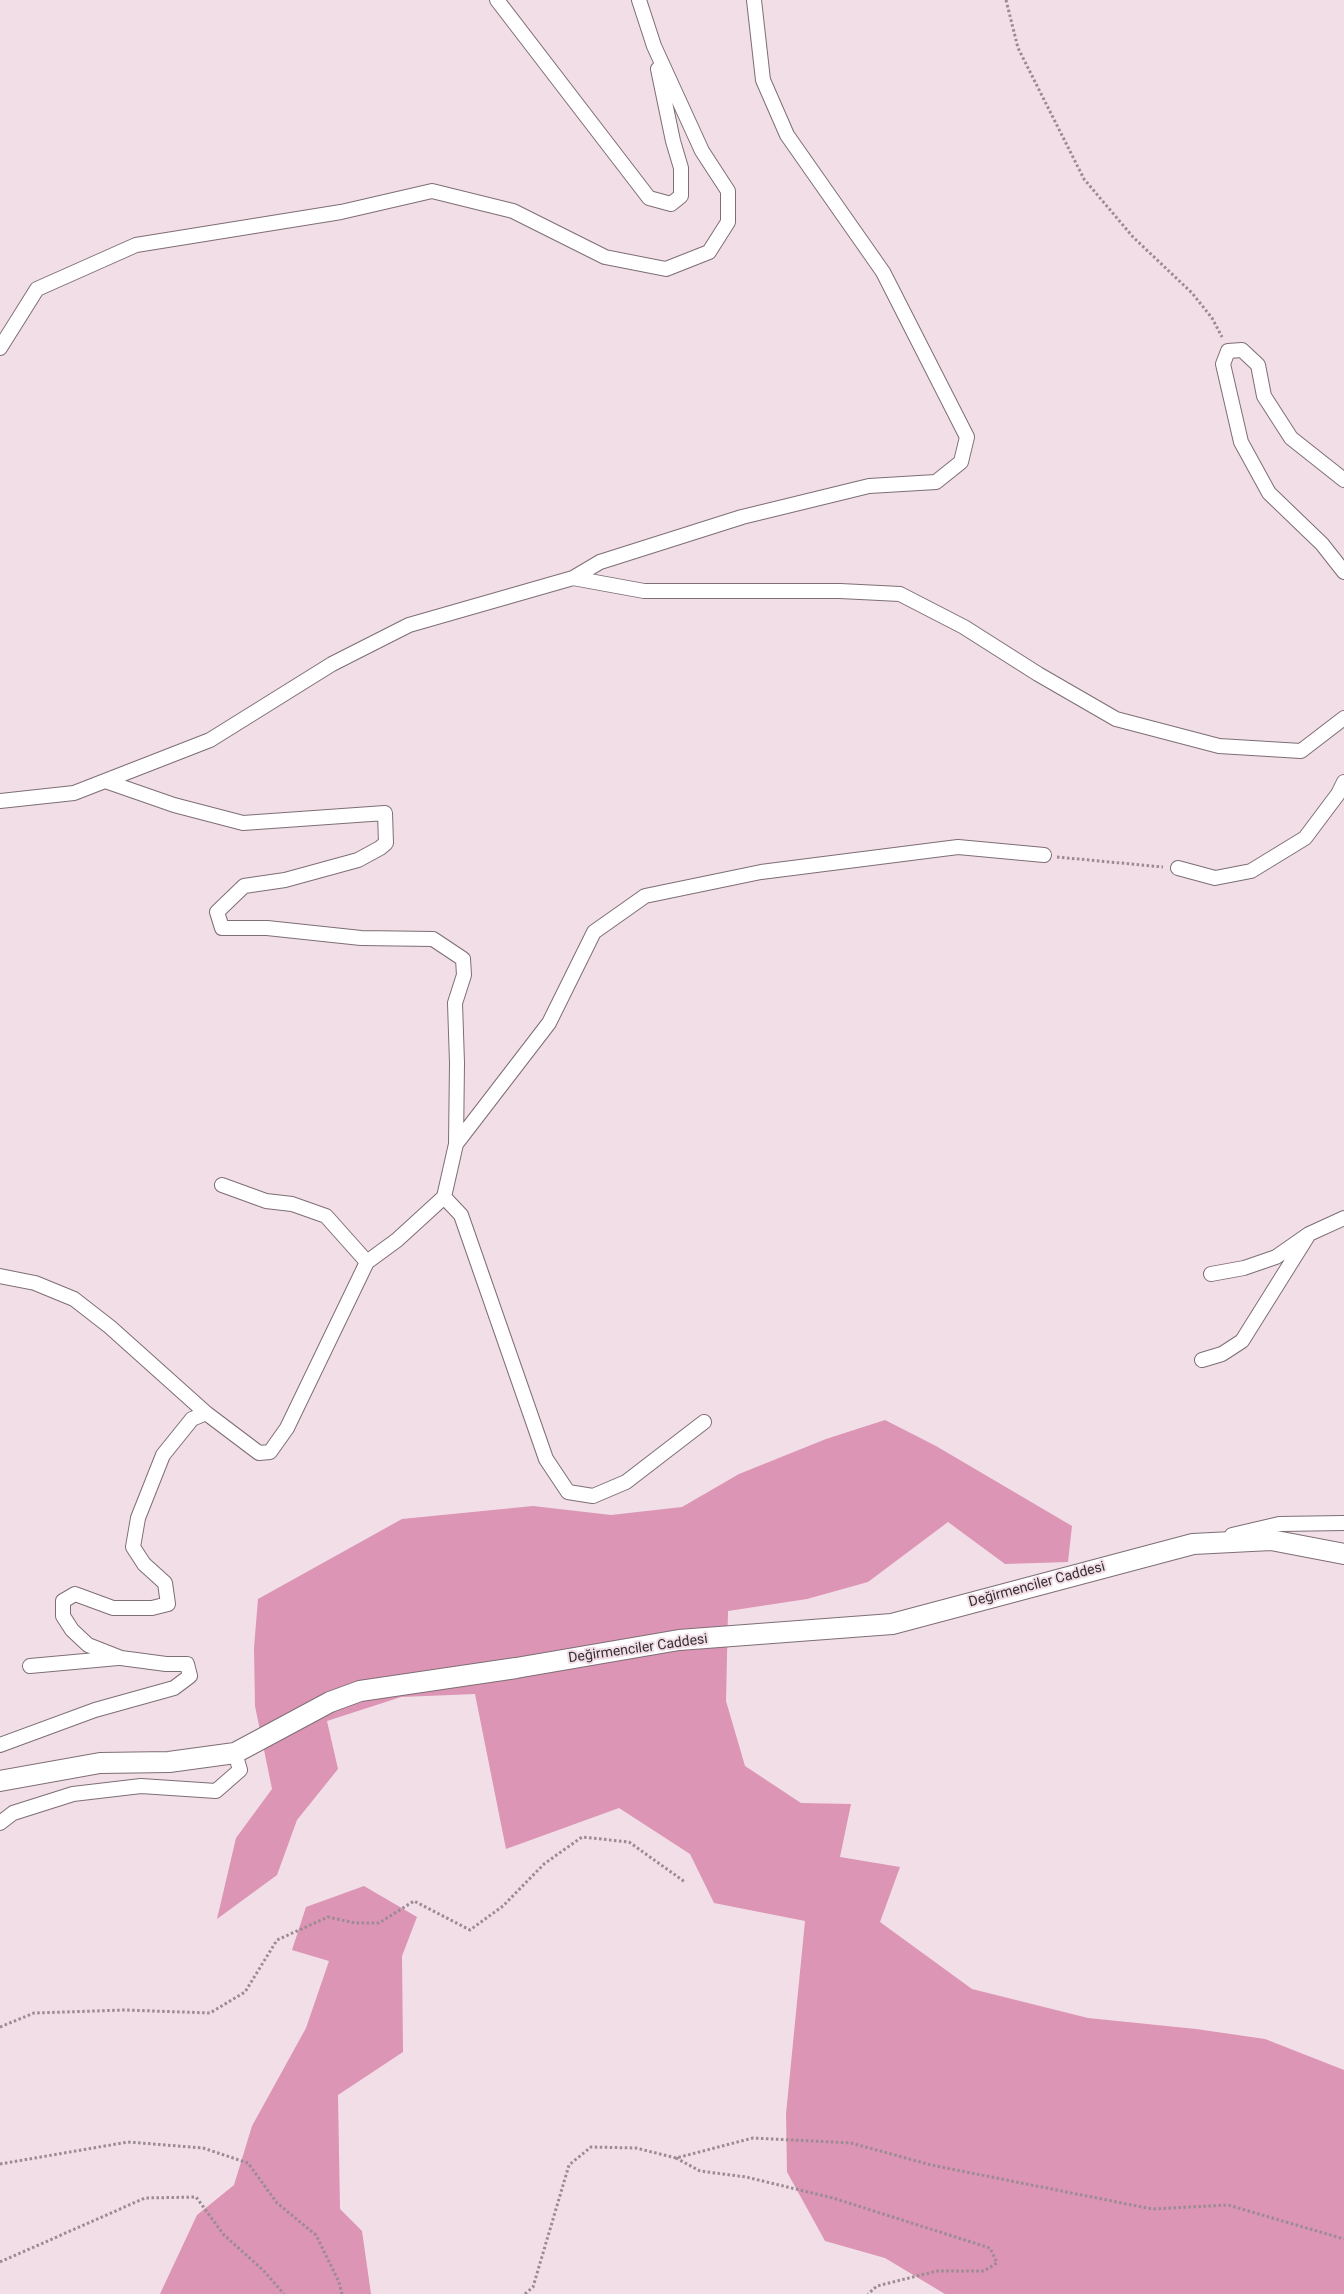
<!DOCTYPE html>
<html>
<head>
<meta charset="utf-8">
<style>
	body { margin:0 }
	canvas { display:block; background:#f1dee6 }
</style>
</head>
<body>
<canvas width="1344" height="2294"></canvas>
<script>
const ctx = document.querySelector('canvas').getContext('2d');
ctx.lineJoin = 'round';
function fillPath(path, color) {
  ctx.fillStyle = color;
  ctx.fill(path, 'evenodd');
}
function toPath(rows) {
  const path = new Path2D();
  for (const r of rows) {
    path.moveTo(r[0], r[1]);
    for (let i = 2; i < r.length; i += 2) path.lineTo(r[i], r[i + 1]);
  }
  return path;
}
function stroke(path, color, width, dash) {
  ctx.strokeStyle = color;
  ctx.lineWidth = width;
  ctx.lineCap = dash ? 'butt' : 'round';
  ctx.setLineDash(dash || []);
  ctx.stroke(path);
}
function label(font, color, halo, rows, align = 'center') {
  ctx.font = font + ' Roboto,sans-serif';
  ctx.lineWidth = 4;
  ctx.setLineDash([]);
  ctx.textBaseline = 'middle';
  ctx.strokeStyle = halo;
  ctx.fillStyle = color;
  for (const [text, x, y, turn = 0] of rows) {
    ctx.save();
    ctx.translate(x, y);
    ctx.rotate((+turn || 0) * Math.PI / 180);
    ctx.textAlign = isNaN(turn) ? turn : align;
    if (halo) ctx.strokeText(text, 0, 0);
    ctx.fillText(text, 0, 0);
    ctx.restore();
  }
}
const forest = toPath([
	[885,1420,936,1446,1072,1526,1068,1562,1005,1564,948,1522,868,1582,807,1599,728,1611,726,1701,745,1766,801,1803,851,1804,840,1857,900,1867,880,1922,972,1989,1088,2018,1196,2029,1265,2039,1344,2070,1344,2294,945,2294,885,2258,825,2241,787,2172,786,2114,805,1921,714,1903,690,1854,619,1808,506,1849,475,1694,401,1697,327,1721,338,1769,297,1820,277,1875,217,1919,236,1838,272,1789,255,1706,254,1648,258,1599,402,1519,533,1506,611,1515,682,1507,739,1474,826,1439],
	[364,1886,417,1917,402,1956,403,2052,338,2095,340,2209,362,2231,371,2294,160,2294,197,2215,234,2185,252,2126,306,2028,329,1961,292,1950,306,1907]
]);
const path = toPath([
	[1006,0,1018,48,1084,179,1133,237,1192,293,1212,318,1222,337],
	[1057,857,1163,867],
	[0,2027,34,2013,125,2010,210,2013,245,1992,277,1940,328,1917,355,1923,379,1923,414,1901,470,1930,503,1906,544,1864,582,1837,629,1842,685,1882],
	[676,2158,700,2171,746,2177,833,2198,990,2248,997,2263,984,2271,937,2271,877,2286,868,2294],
	[0,2164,128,2142,203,2148,248,2163,277,2203,316,2235,339,2282,342,2294],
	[0,2262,145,2198,196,2197,224,2235,263,2270,284,2294],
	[525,2294,533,2287,569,2165,591,2147,636,2148,676,2158,753,2138,851,2143,931,2165,1152,2209,1228,2205,1344,2239]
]);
const minor = toPath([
	[497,0,649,198,671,204,681,196,681,168,673,141,658,69],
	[0,348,37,289,136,245,341,212,432,191,513,211,605,257,666,269,709,252,728,222,728,191,702,151,654,46,639,0],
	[1344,480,1291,438,1264,396,1258,365,1242,350,1228,351,1223,364,1241,442,1269,493,1322,544,1344,572],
	[573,578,644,591,840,591,900,594,964,627,1038,674,1116,719,1219,746,1301,751,1344,718],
	[105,781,174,805,243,823,385,813,386,843,380,848,358,860,285,880,244,886,217,912,222,928,267,928,361,938,433,939,463,959,464,975,455,1003,457,1063,456,1144],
	[0,801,74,793,210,740,332,664,409,625,573,578,600,562,742,517,869,486,936,482,961,462,967,437,883,272,787,135,763,80,754,0],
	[1178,868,1215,878,1251,871,1305,838,1338,794,1344,782],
	[222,1185,266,1201,292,1204,326,1216,367,1262],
	[444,1197,456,1144,549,1023,594,932,645,896,761,872,958,847,1044,855],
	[1211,1274,1244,1268,1276,1257,1309,1234,1344,1218],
	[0,1276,35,1283,74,1299,110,1327,206,1413],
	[1202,1360,1222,1354,1242,1341,1309,1234],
	[1232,1535,1279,1524,1344,1523],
	[30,1666,118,1658],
	[0,1745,95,1710,174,1688,190,1676,187,1664,166,1664,121,1658,88,1645,72,1630,63,1616,63,1601,75,1594,113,1608,152,1608,168,1604,165,1583,144,1564,133,1547,138,1518,163,1455,192,1419,206,1413,259,1453,270,1452,287,1428,367,1262,397,1240,444,1197,461,1215,546,1459,568,1492,593,1496,626,1482,704,1422],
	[0,1823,13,1813,73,1794,141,1786,216,1791,240,1770,235,1753]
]);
const secondary = toPath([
	[0,1781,100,1763,169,1762,235,1753,330,1702,360,1691,516,1668,679,1640,892,1624,1193,1544,1271,1540,1344,1554]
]);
const streetNames = [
	["Değirmenciler Caddesi",1037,1585,-15],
	["Değirmenciler Caddesi",638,1649,-8]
];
fillPath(forest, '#dc95b5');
stroke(minor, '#7e6e75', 16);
stroke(secondary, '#7e6e75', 22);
stroke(path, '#9a8c92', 3, [2.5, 2.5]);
stroke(minor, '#fff', 14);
stroke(secondary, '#fff', 20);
label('14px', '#362f32', '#f1dee6', streetNames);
</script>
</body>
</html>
